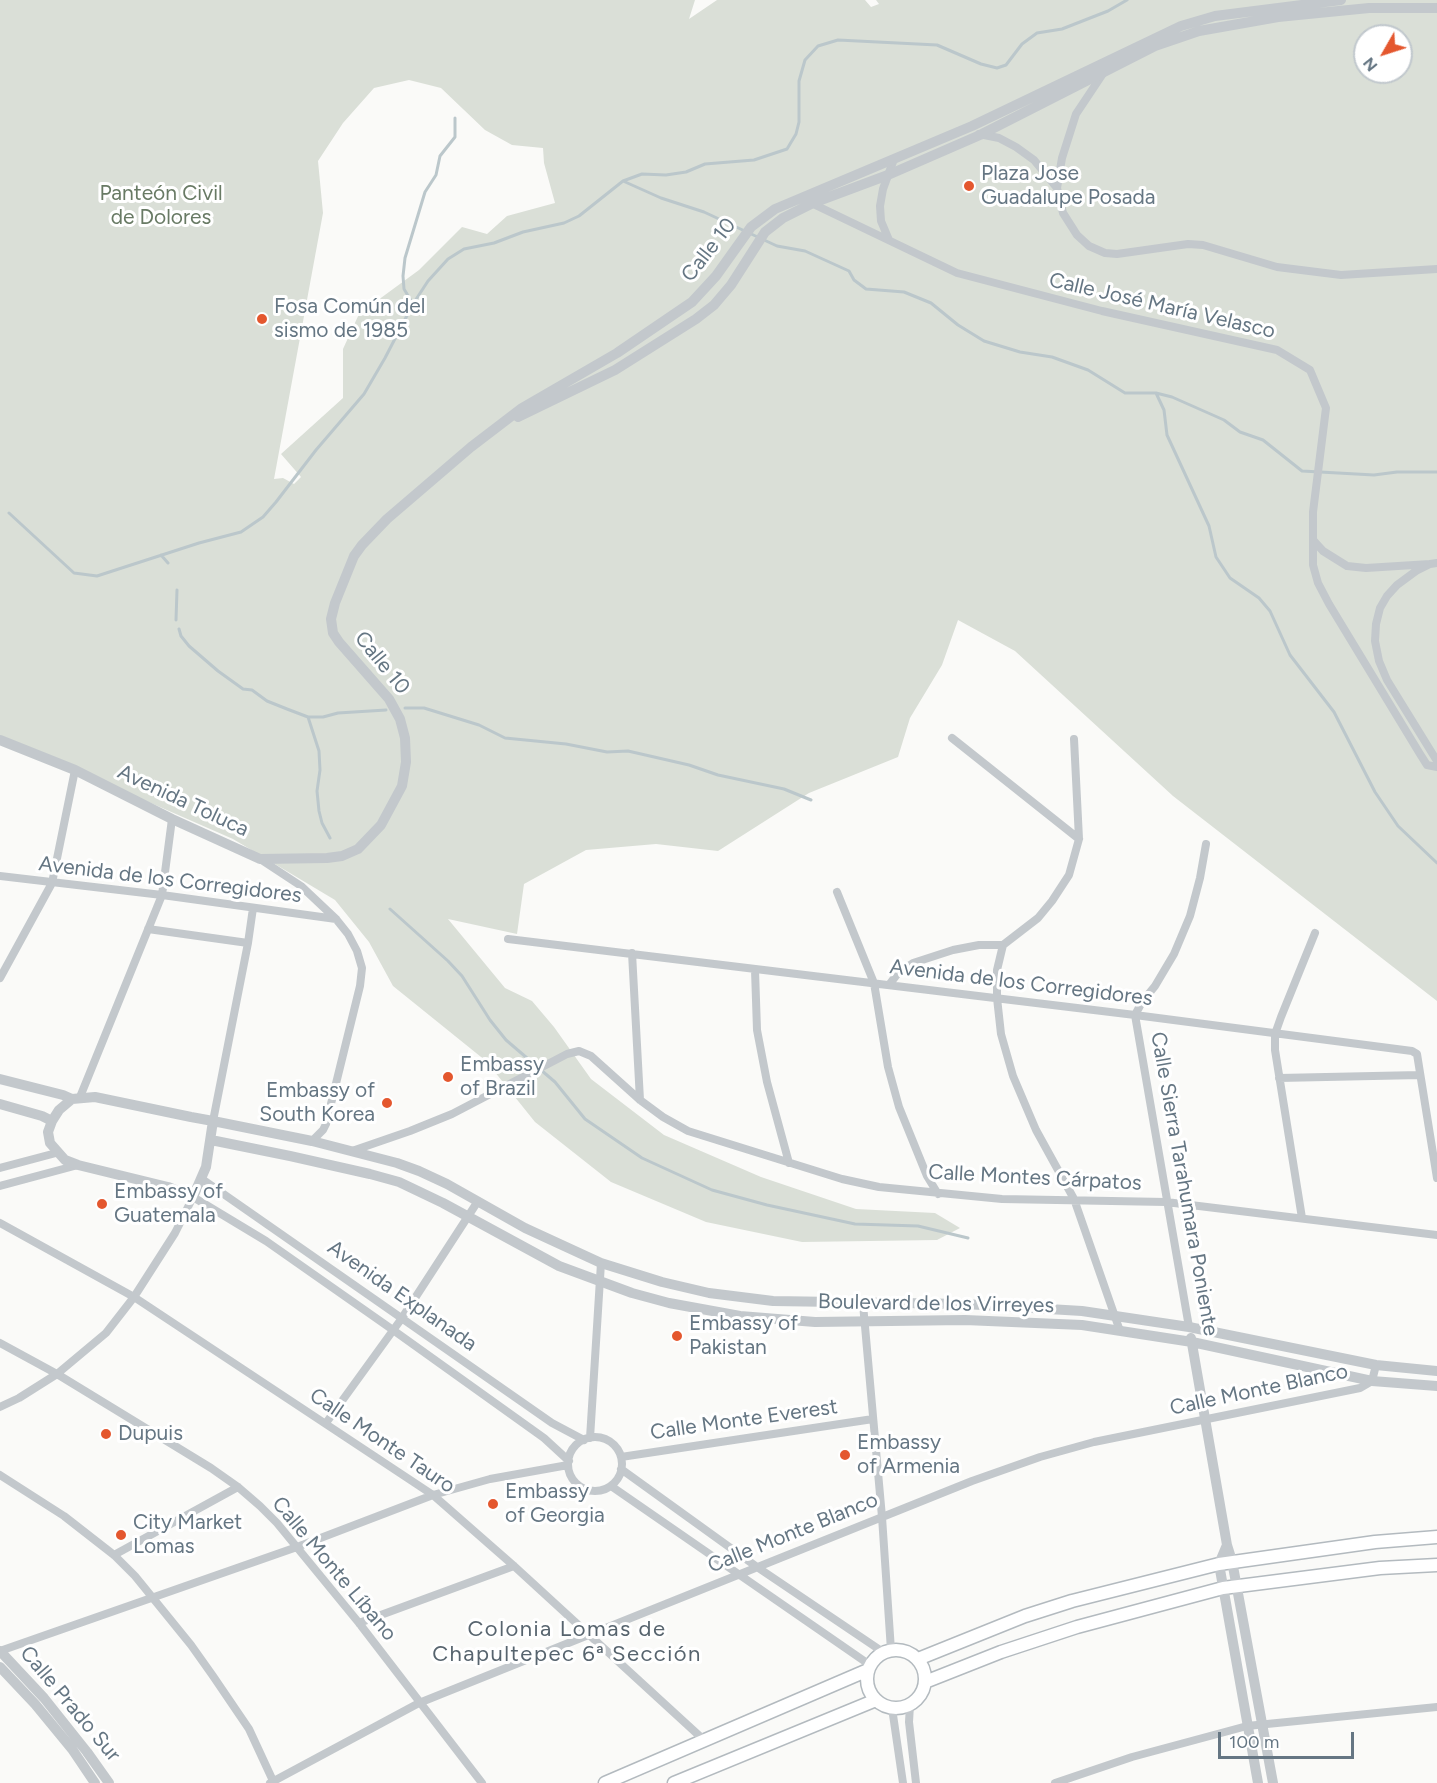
<!DOCTYPE html>
<html>
<head>
<meta charset="utf-8">
<style>
	body { margin:0 }
	#map { position:relative; width:1437px; height:1783px; overflow:hidden; background:#fafaf8; font-family:Figtree,sans-serif }
	canvas { display:block }
	.north { position:absolute; left:1353px; top:24px; width:60px; height:60px; box-sizing:border-box; background:#fff; border:2px solid #c1c8cd; border-radius:50%; rotate:231deg; font-size:16px; font-weight:700; line-height:24px; text-align:center; color:#657683 }
	.north::after { content:''; display:block; margin:auto; width:21px; height:27px; background:#e4572e; clip-path:polygon(50% 0,100% 100%,50% 72%,0 100%) }
	.scale { position:absolute; left:1218px; top:1732px; width:136px; height:27px; box-sizing:border-box; border:3px solid #657683; border-top:0; padding-left:8px; font-size:18px; line-height:21px; white-space:nowrap; color:#657683; -webkit-text-stroke:4px #fff; paint-order:stroke }
</style>
</head>
<body>
<div id="map">
<canvas width="1437" height="1783"></canvas>
<div class="north">N</div>
<div class="scale">100 m</div>
</div>
<script>
const ctx = document.querySelector('canvas').getContext('2d');
ctx.lineJoin = 'round';
function fillPath(path, color) {
  ctx.fillStyle = color;
  ctx.fill(path, 'evenodd');
}
function toPath(rows) {
  const path = new Path2D();
  for (const r of rows) {
    if (r.length === 3) {
      path.moveTo(r[0] + r[2], r[1]);
      path.arc(r[0], r[1], r[2], 0, 2 * Math.PI);
      continue;
    }
    path.moveTo(r[0], r[1]);
    for (let i = 2; i < r.length; i += 2) path.lineTo(r[i], r[i + 1]);
  }
  return path;
}
function stroke(path, color, width, dash) {
  ctx.strokeStyle = color;
  ctx.lineWidth = width;
  ctx.lineCap = dash ? 'butt' : 'round';
  ctx.setLineDash(dash || []);
  ctx.stroke(path);
}
function label(font, color, halo, rows, align = 'center') {
  ctx.font = font + ' Figtree,sans-serif';
  ctx.lineWidth = 6;
  ctx.setLineDash([]);
  ctx.textBaseline = 'middle';
  ctx.strokeStyle = halo;
  ctx.fillStyle = color;
  for (const [text, x, y, turn = 0] of rows) {
    ctx.save();
    ctx.translate(x, y);
    ctx.rotate((+turn || 0) * Math.PI / 180);
    ctx.textAlign = isNaN(turn) ? turn : align;
    if (halo) ctx.strokeText(text, 0, 0);
    ctx.fillText(text, 0, 0);
    ctx.restore();
  }
}
const green = toPath([
	[0,0,695,0,689,19,717,0,865,0,871,7,879,4,876,0,1437,0,1437,1001,1173,796,1015,651,958,620,942,665,910,718,898,757,809,793,718,851,656,844,586,850,524,884,517,934,448,919,505,988,532,1001,554,1027,591,1079,664,1135,761,1177,856,1209,935,1213,960,1228,937,1240,802,1242,706,1222,611,1182,535,1122,486,1061,393,986,369,942,335,900,233,839,0,737],
	[1365,36,1401,36,1401,72,1365,72],
	[409,80,441,88,485,130,512,145,543,148,544,163,555,203,507,216,487,234,462,227,419,270,359,314,343,349,343,398,281,454,301,477,294,484,283,478,274,479,323,213,318,161,343,123,374,88]
]);
const stream = toPath([
	[623,181,661,198,704,212,777,246,805,251,849,271,854,280,866,289,904,292,931,303,958,325,984,341,1020,352,1052,357,1088,370,1125,393,1156,393,1172,397,1224,420,1240,432,1263,440,1302,471,1374,475,1397,472,1437,472],
	[413,304,404,289,403,276,405,258,425,192,436,175,440,156,455,137,455,118],
	[1156,393,1164,410,1167,435,1209,526,1216,557,1230,578,1259,598,1270,611,1290,655,1334,712,1375,792,1398,826,1437,863],
	[9,513,74,573,97,576,199,543,241,532,263,517,276,502,316,450,364,394,385,358,413,304,428,281,448,259,464,249,494,243,523,232,564,223,579,216,623,181,642,174,666,175,686,172,705,164,754,160,787,149,796,134,799,122,799,81,805,60,818,46,838,40,937,45,981,64,997,68,1006,65,1022,44,1037,33,1062,29,1108,11,1127,0],
	[161,555,168,563],
	[176,620,177,590],
	[179,629,181,636,189,646,218,671,243,689,252,690,267,701,287,709,308,717,323,717,338,713,386,710],
	[405,708,424,708,479,725,505,738,566,744,607,752,628,751,689,765,718,775,784,789,811,800],
	[308,717,319,751,320,770,317,791,319,811,322,823,330,838],
	[390,909,448,961,462,976,490,1020,506,1040,555,1082,585,1119,642,1158,712,1190,767,1205,855,1224,918,1226,968,1238]
]);
const minor = toPath([
	[1104,72,1076,114,1062,158,1057,188,1063,213,1077,235,1089,246,1105,253,1117,254,1188,244,1203,245,1277,267,1341,275,1437,269],
	[979,134,999,138,1016,147,1034,160,1057,188],
	[809,202,957,273,1102,311,1277,350,1310,370,1326,408,1313,512,1313,540,1323,551,1347,566,1366,568,1430,564],
	[889,240,881,221,880,206,883,189,894,159],
	[1313,540,1313,565,1318,583,1329,604,1420,754,1427,765,1437,767],
	[1437,563,1430,564,1416,571,1397,585,1387,596,1380,608,1376,624,1375,641,1379,661,1387,680,1437,761],
	[952,738,1079,839],
	[1074,739,1079,839,1069,875,1052,901,1038,918,1003,945,997,970,997,998,1001,1034,1013,1076,1036,1130,1074,1199,1120,1331],
	[260,859,301,886,336,919,348,934,357,951,362,968,360,986,326,1124,323,1130,312,1141],
	[0,876,162,895,336,919],
	[837,892,874,983,888,1067,899,1107,927,1176,938,1194],
	[148,929,248,943],
	[508,939,1135,1015,1412,1051,1417,1054,1437,1178],
	[632,953,640,1100],
	[755,970,757,1030,767,1082,789,1163],
	[0,978,52,883,75,770],
	[889,985,898,973,913,963,953,950,979,945,1003,945],
	[1279,1078,1420,1075],
	[80,1097,162,895,172,819],
	[213,1121,248,943,253,908],
	[352,1151,410,1131,452,1114,567,1054,579,1051,591,1056,640,1100,663,1117,688,1131,842,1179,879,1187,1002,1199,1166,1202,1437,1235],
	[0,1168,56,1153],
	[202,1179,552,1423,584,1440],
	[0,1186,78,1165],
	[1302,1218,1275,1050,1275,1034,1281,1017,1315,933],
	[0,1223,134,1297,433,1495,514,1566,705,1741],
	[863,1304,882,1517,891,1650],
	[1189,1327,1135,1015,1142,1002,1155,986,1174,954,1190,916,1200,878,1206,844],
	[0,1343,57,1374,211,1468,238,1487,260,1506,277,1523,359,1623,482,1783],
	[0,1407,19,1398,57,1374,106,1333,134,1297,175,1233,193,1197,266,1241,393,1330,544,1438,569,1461],
	[326,1423,402,1318,478,1201],
	[595,1464,27],
	[590,1438,601,1263],
	[621,1457,873,1419],
	[621,1469,757,1567,883,1652],
	[0,1475,64,1516,114,1555,135,1576,191,1645,213,1676,249,1729,274,1783],
	[611,1486,870,1665],
	[114,1555,238,1487],
	[359,1623,514,1566],
	[0,1651,297,1547,433,1495,490,1479,568,1465],
	[910,1705,909,1722,916,1783],
	[892,1708,903,1783],
	[270,1783,419,1703,972,1481,1040,1457,1094,1442,1360,1388,1372,1381,1376,1365],
	[1055,1783,1132,1757,1247,1726,1437,1707]
]);
const tertiary = toPath([
	[518,417,615,370,696,319,714,305,731,285,765,232,783,218,813,203,888,175,980,135,1155,46,1199,31,1278,17,1369,8,1437,8],
	[0,740,75,770,172,819,260,859,327,858,342,856,358,849,381,825,402,786,406,762,405,738,400,719,389,699,339,642,333,633,331,619,335,603,354,556,362,545,387,519,471,447,522,408,617,353,692,302,716,276,751,227,775,209,972,126,1181,26,1215,16,1341,0],
	[0,1079,63,1095,72,1099],
	[0,1104,42,1116,52,1121],
	[213,1121,206,1167,193,1197,168,1187,78,1165,65,1160,50,1143,48,1132,52,1121,59,1110,72,1099,95,1097,191,1117,213,1121,312,1141,397,1163,419,1171,447,1184,525,1228,601,1263,662,1282,709,1293,773,1301,965,1304,1082,1311,1189,1327,1376,1365,1437,1371],
	[211,1140,290,1156,370,1174,399,1182,443,1203,559,1266,632,1293,669,1303,740,1316,815,1322,965,1320,1082,1325,1192,1342,1372,1381,1437,1386],
	[1191,1338,1227,1545,1232,1561,1273,1783],
	[1227,1545,1219,1564,1258,1783],
	[0,1651,44,1698,87,1752,109,1783],
	[0,1667,35,1704,72,1749,95,1783]
]);
const secondary = toPath([
	[896,1679,29],
	[918,1659,1025,1616,1072,1601,1219,1564,1375,1542,1437,1537],
	[925,1682,1001,1652,1077,1627,1223,1588,1380,1568,1437,1565],
	[605,1783,868,1670],
	[674,1783,876,1700]
]);
const markers = [
	[969,186,6,"#e4572e"],
	[262,319,6,"#e4572e"],
	[448,1077,6,"#e4572e"],
	[387,1103,6,"#e4572e"],
	[102,1204,6,"#e4572e"],
	[677,1336,6,"#e4572e"],
	[106,1434,6,"#e4572e"],
	[845,1455,6,"#e4572e"],
	[493,1504,6,"#e4572e"],
	[121,1535,6,"#e4572e"]
];
const poiNames = [
	["Plaza Jose",981,174],
	["Guadalupe Posada",981,198],
	["Fosa Común del",274,307],
	["sismo de 1985",274,331],
	["Embassy",460,1065],
	["of Brazil",460,1089],
	["Embassy of",375,1091,"right"],
	["South Korea",375,1115,"right"],
	["Embassy of",114,1192],
	["Guatemala",114,1216],
	["Embassy of",689,1324],
	["Pakistan",689,1348],
	["Dupuis",118,1434],
	["Embassy",857,1443],
	["of Armenia",857,1467],
	["Embassy",505,1492],
	["of Georgia",505,1516],
	["City Market",133,1523],
	["Lomas",133,1547]
];
const parkNames = [
	["Panteón Civil",161,194],
	["de Dolores",161,218]
];
const streetNames = [
	["Calle 10",709,250,-52],
	["Calle José María Velasco",1162,306,13],
	["Calle 10",382,663,51],
	["Avenida Toluca",183,801,25],
	["Avenida de los Corregidores",170,880,7],
	["Avenida de los Corregidores",1021,983,7],
	["Calle Montes Cárpatos",1035,1178,3],
	["Calle Sierra Tarahumara Poniente",1184,1184,80],
	["Avenida Explanada",402,1296,35],
	["Boulevard de los Virreyes",936,1304,1],
	["Calle Monte Blanco",1259,1390,-12],
	["Calle Monte Everest",744,1420,-8],
	["Calle Monte Tauro",382,1441,34],
	["Calle Monte Blanco",793,1533,-22],
	["Calle Monte Líbano",334,1569,50],
	["Calle Prado Sur",70,1704,50]
];
const neighbourhoodNames = [
	["Colonia Lomas de",567,1630],
	["Chapultepec 6ª Sección",567,1655]
];
fillPath(green, '#dadfd7');
stroke(stream, '#bbc7cb', 3);
stroke(secondary, '#b3babf', 15);
stroke(minor, '#c3c8cc', 8);
stroke(tertiary, '#c3c8cc', 10);
stroke(secondary, '#fff', 12);
for (const [x, y, r, color] of markers) {
  const dot = new Path2D();
  dot.arc(x, y, r, 0, 2 * Math.PI);
  ctx.fillStyle = color;
  ctx.fill(dot);
  stroke(dot, '#fff', 2);
}
label('21px', '#657683', '#fff', poiNames, 'left');
label('21px', '#687a64', '#fff', parkNames);
label('21px', '#657683', '#fff', streetNames);
ctx.letterSpacing = '1.5px';
label('22px', '#57646e', '#fff', neighbourhoodNames);
ctx.letterSpacing = '0px';
</script>
</body>
</html>
